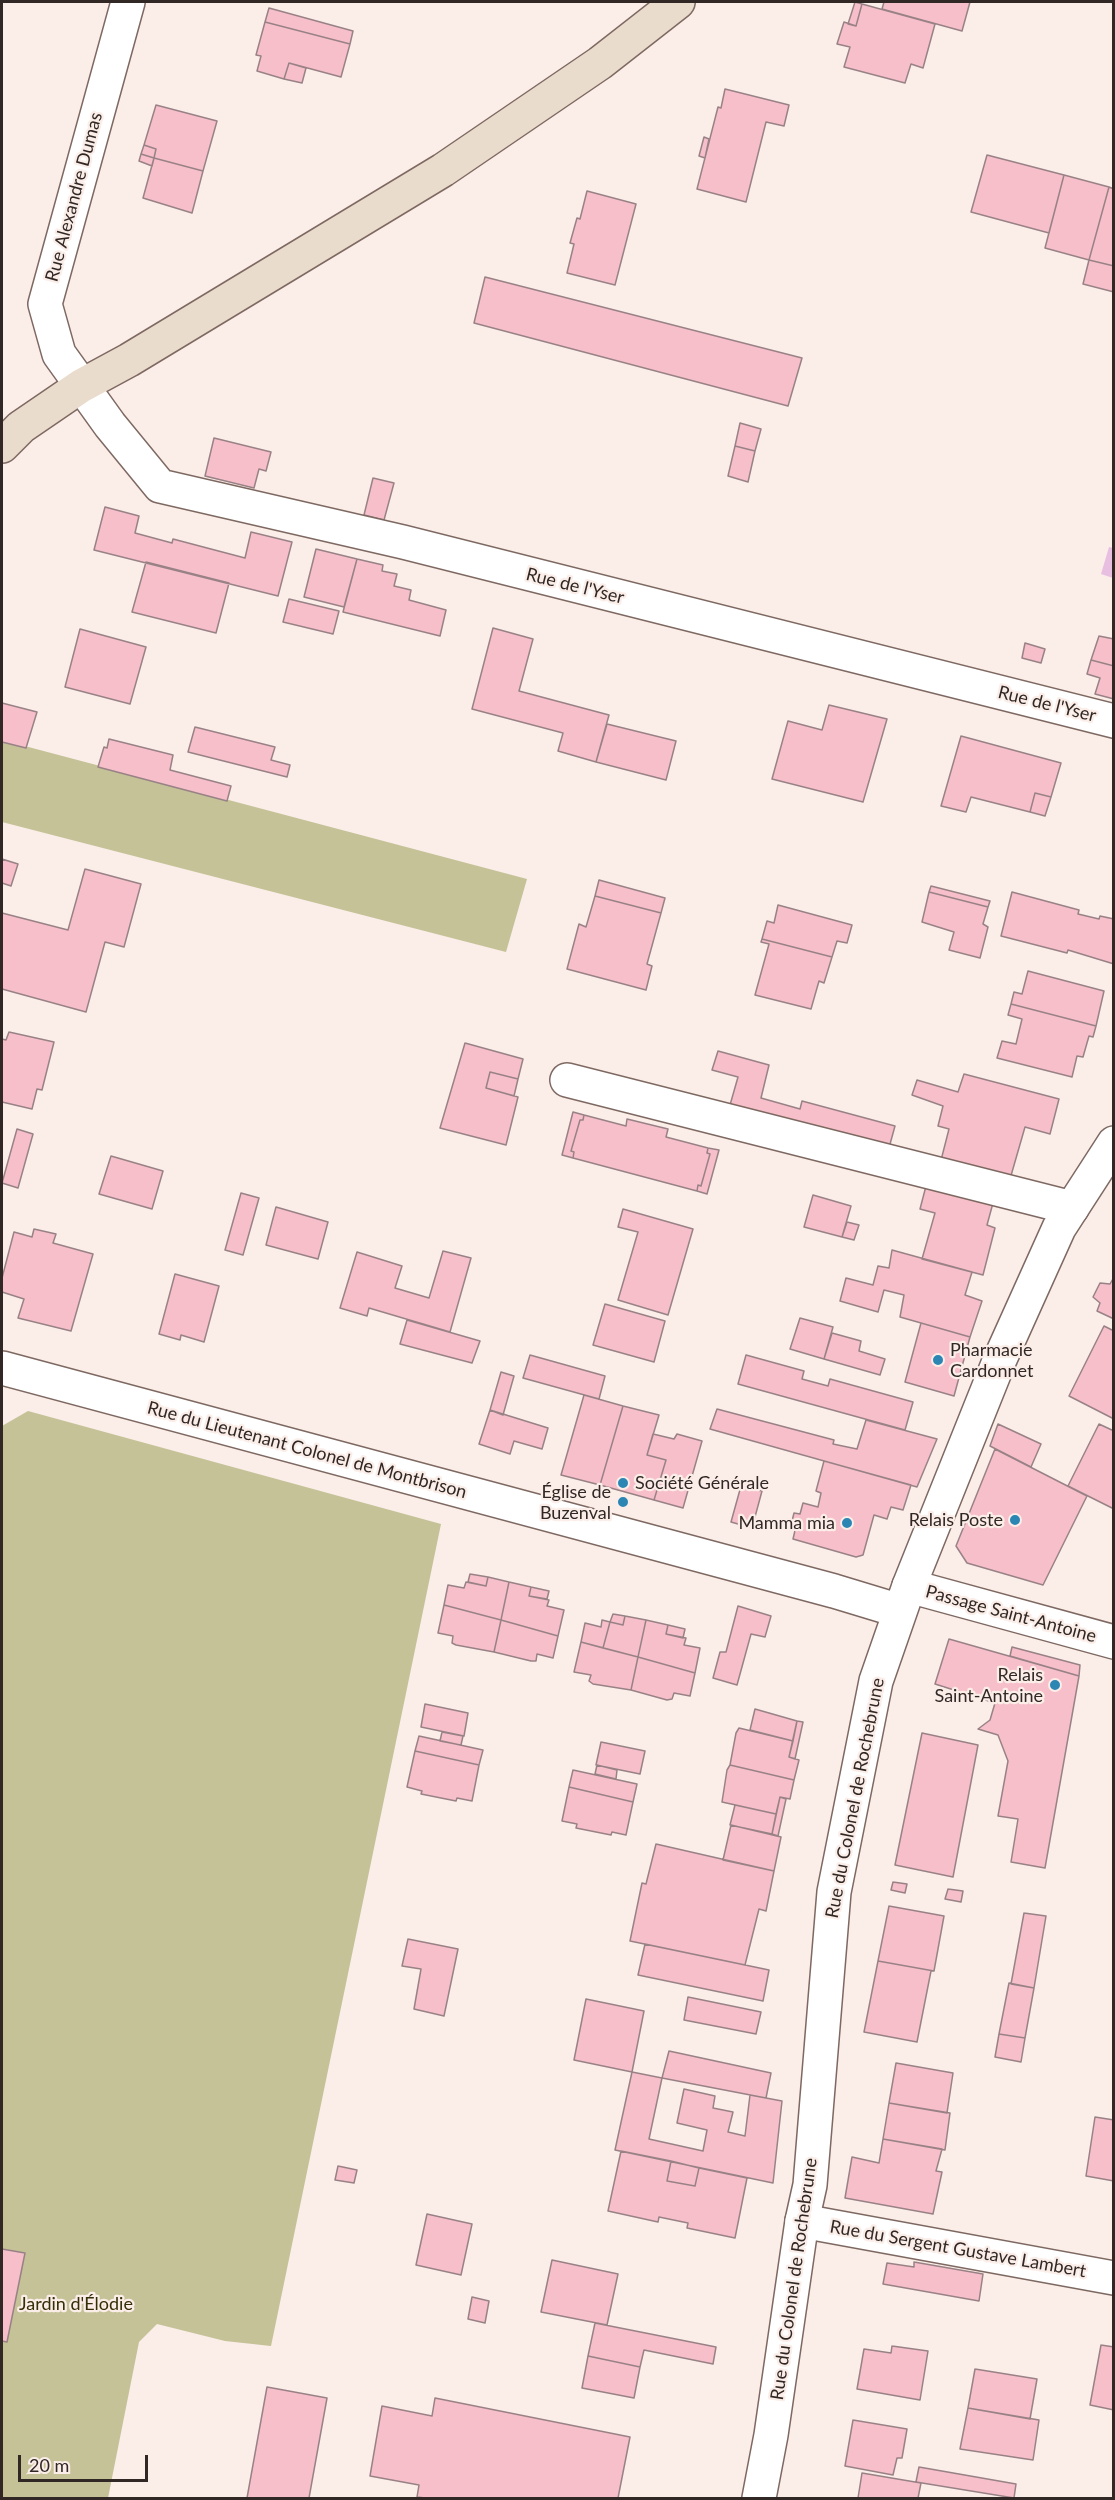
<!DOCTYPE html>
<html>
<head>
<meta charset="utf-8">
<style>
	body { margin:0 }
	#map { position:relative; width:1115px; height:2500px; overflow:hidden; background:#fbede8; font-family:Lato,sans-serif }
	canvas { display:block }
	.frame { position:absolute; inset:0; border:3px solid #312825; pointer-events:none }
	.scale { position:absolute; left:18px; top:2455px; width:130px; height:27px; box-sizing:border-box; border:3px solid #312825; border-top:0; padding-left:8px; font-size:18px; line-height:21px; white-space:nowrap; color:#312825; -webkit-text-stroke:4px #fbede8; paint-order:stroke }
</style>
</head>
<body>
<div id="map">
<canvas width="1115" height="2500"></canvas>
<div class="frame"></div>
<div class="scale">20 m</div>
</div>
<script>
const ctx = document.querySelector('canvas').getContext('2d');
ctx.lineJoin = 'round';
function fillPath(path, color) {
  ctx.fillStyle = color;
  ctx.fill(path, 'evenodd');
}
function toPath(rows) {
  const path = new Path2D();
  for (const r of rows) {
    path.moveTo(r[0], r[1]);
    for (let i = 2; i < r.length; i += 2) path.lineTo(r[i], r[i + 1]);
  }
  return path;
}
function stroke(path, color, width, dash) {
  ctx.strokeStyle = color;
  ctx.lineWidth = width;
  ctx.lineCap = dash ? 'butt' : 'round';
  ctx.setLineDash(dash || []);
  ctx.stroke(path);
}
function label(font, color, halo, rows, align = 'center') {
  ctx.font = font + ' Lato,sans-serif';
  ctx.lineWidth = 4.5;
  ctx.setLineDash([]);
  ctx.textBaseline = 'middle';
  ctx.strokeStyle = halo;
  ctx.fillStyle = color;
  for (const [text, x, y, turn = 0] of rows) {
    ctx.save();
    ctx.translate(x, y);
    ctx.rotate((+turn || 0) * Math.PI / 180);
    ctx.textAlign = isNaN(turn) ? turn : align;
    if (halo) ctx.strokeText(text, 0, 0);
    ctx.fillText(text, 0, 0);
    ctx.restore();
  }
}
const green = toPath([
	[2,740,527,879,506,952,2,822],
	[28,1411,441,1524,271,2346,225,2341,157,2324,139,2342,108,2498,2,2498,2,1426]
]);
const water = toPath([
	[1109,547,1113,548,1113,578,1101,574]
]);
const building = toPath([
	[855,2,862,4,856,26,848,24,855,2],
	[884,2,970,2,962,31,882,9,884,2],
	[862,4,935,24,923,68,911,64,905,83,844,67,850,47,837,44,844,22,856,26,862,4],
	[269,8,353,31,350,44,265,22,269,8],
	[265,22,350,44,341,77,289,63,284,79,257,71,261,56,256,55,265,22],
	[289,63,306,68,302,83,284,79,289,63],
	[725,89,789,105,784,126,766,122,746,202,697,189,718,107,721,108,725,89],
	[156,105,217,121,203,171,154,158,156,149,144,145,156,105],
	[704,137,709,139,705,158,699,156,704,137],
	[144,145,156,149,154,158,141,154,144,145],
	[141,154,154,158,152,166,139,161,141,154],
	[987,155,1064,175,1049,233,971,212,987,155],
	[154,158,203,171,192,213,143,198,154,158],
	[1064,175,1109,187,1089,260,1045,248,1064,175],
	[1109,187,1114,189,1114,266,1089,260,1109,187],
	[587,191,636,204,615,285,567,273,574,244,570,243,577,218,580,219,587,191],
	[1089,260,1114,266,1114,292,1083,284,1089,260],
	[485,277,802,358,788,406,474,323,485,277],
	[740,423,761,429,755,451,735,446,740,423],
	[214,438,271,452,266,471,259,469,254,488,205,476,214,438],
	[735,446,755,451,748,482,728,476,735,446],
	[373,478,394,483,384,520,364,515,373,478],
	[105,507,139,516,135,533,172,543,173,539,245,558,251,532,292,542,278,596,94,550,105,507],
	[316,549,357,559,344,607,304,597,316,549],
	[357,559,383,565,382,571,397,574,394,586,411,590,409,600,446,610,440,636,343,612,357,559],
	[146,562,229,583,216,633,132,612,146,562],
	[289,599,339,611,333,634,283,622,289,599],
	[493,628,533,639,519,691,609,715,596,762,558,751,563,733,472,709,493,628],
	[80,629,146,647,130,704,65,687,80,629],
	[1099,636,1114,639,1114,666,1091,660,1099,636],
	[1025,643,1045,649,1041,663,1022,658,1025,643],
	[1091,660,1114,666,1114,699,1095,694,1100,678,1087,674,1091,660],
	[2,703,37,712,26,748,2,742,2,703],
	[829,705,887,719,863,802,772,779,788,721,822,730,829,705],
	[607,724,676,741,666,780,596,762,607,724],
	[195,727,275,747,271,760,290,765,287,777,188,752,195,727],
	[961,736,1061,763,1051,797,1035,793,1030,812,971,797,966,812,941,806,961,736],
	[109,739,173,755,170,770,231,786,227,801,98,767,104,747,107,748,109,739],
	[1035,793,1051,797,1045,816,1030,812,1035,793],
	[2,859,18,864,11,886,2,883,2,859],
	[85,869,141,884,124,947,105,942,86,1012,2,989,2,913,68,930,85,869],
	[599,880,665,898,661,913,595,896,599,880],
	[931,886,990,901,988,907,929,892,931,886],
	[929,892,988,907,983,924,988,927,980,958,949,950,954,932,922,922,929,892],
	[1012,892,1079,910,1078,914,1099,919,1100,916,1114,919,1114,964,1068,950,1067,953,1001,936,1012,892],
	[595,896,661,913,647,964,652,966,646,990,567,969,579,924,586,927,595,896],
	[778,905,852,925,847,943,837,941,832,957,762,939,767,921,774,923,778,905],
	[762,939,832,957,824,983,819,981,811,1009,755,995,769,944,761,942,762,939],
	[1028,971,1104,991,1096,1026,1011,1004,1014,992,1022,994,1028,971],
	[1011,1004,1096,1026,1093,1037,1089,1036,1083,1057,1077,1056,1072,1077,997,1058,1002,1041,1016,1044,1022,1019,1008,1015,1011,1004],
	[9,1032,54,1042,42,1090,37,1089,32,1109,2,1102,2,1039,6,1040,9,1032],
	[465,1043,523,1059,518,1079,490,1072,486,1088,518,1097,506,1145,440,1128,465,1043],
	[718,1051,769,1065,761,1098,800,1109,802,1101,895,1126,887,1155,728,1112,738,1077,712,1070,718,1051],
	[490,1072,518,1079,514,1096,486,1088,490,1072],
	[964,1074,1059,1099,1050,1134,1025,1127,1008,1186,939,1168,949,1129,938,1126,943,1106,912,1095,917,1080,958,1092,964,1074],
	[573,1112,584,1115,583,1120,580,1120,571,1151,574,1152,573,1158,562,1155,573,1112],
	[584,1115,626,1126,627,1119,668,1129,666,1137,708,1148,707,1153,710,1154,701,1186,698,1185,697,1191,573,1158,574,1152,571,1151,580,1120,583,1120,584,1115],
	[17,1129,33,1134,18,1188,2,1183,17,1129],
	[708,1148,719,1150,707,1194,697,1191,698,1185,701,1186,710,1154,707,1153,708,1148],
	[111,1156,163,1171,152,1209,99,1194,111,1156],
	[926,1186,993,1203,987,1225,995,1228,983,1275,922,1259,935,1213,920,1209,926,1186],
	[241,1193,259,1198,243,1255,225,1250,241,1193],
	[813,1195,851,1206,842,1237,804,1227,813,1195],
	[276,1207,328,1222,318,1259,266,1245,276,1207],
	[623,1209,693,1229,668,1315,618,1300,638,1232,618,1227,623,1209],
	[847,1222,859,1225,854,1240,842,1237,847,1222],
	[34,1229,56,1234,53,1243,93,1254,71,1331,18,1318,24,1299,2,1292,2,1278,14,1232,32,1237,34,1229],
	[892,1250,972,1272,965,1295,982,1301,970,1337,900,1317,904,1295,884,1290,878,1312,840,1301,846,1278,873,1285,878,1266,889,1268,892,1250],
	[443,1251,471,1258,450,1332,369,1308,367,1316,340,1308,357,1252,402,1266,395,1288,429,1298,443,1251],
	[175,1274,219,1286,204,1342,181,1335,180,1340,159,1334,175,1274],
	[1114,1277,1114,1319,1097,1311,1100,1303,1093,1297,1100,1283,1110,1284,1114,1277],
	[605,1304,665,1321,654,1362,593,1345,605,1304],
	[800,1318,833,1327,824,1359,790,1349,800,1318],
	[407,1320,480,1341,472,1363,400,1344,407,1320],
	[921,1323,970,1337,954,1396,905,1382,921,1323],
	[1104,1326,1114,1331,1114,1419,1069,1396,1104,1326],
	[832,1333,861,1341,859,1351,885,1359,880,1375,824,1359,832,1333],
	[530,1355,605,1376,599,1399,523,1378,530,1355],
	[746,1355,804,1371,802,1379,828,1386,830,1379,913,1402,905,1430,738,1384,746,1355],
	[501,1372,514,1376,503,1415,490,1410,501,1372],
	[584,1395,623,1406,600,1485,561,1475,584,1395],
	[623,1406,659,1415,647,1455,666,1460,654,1500,600,1485,623,1406],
	[717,1409,834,1440,833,1444,857,1449,866,1420,937,1439,917,1487,710,1429,717,1409],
	[490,1410,548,1428,542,1449,514,1441,510,1454,479,1444,490,1410],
	[998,1424,1041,1444,1031,1467,990,1446,998,1424],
	[1099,1424,1114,1431,1114,1509,1068,1486,1099,1424],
	[653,1434,674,1439,677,1434,702,1441,683,1508,654,1500,666,1460,647,1455,653,1434],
	[995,1449,1087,1496,1043,1585,967,1563,956,1546,995,1449],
	[824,1461,911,1485,903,1510,891,1507,887,1519,874,1515,863,1555,856,1557,793,1539,797,1522,792,1521,794,1513,800,1514,803,1503,818,1507,821,1493,816,1491,824,1461],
	[741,1486,762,1491,752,1528,731,1522,741,1486],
	[470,1574,488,1577,486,1586,468,1582,470,1574],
	[488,1577,509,1582,501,1620,444,1605,448,1585,464,1588,466,1582,486,1586,488,1577],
	[509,1582,531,1587,529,1596,549,1600,547,1606,564,1610,558,1636,501,1620,509,1582],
	[531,1587,549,1591,547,1599,529,1596,531,1587],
	[444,1605,501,1620,494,1652,456,1645,452,1643,453,1636,438,1633,444,1605],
	[738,1606,771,1616,765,1637,751,1634,737,1685,713,1678,720,1652,726,1652,738,1606],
	[613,1614,625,1616,623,1625,610,1622,613,1614],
	[625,1616,646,1620,638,1657,603,1648,610,1622,623,1625,625,1616],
	[501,1620,558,1636,553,1658,537,1654,536,1661,531,1661,494,1652,501,1620],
	[602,1620,610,1622,603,1648,581,1642,585,1623,601,1627,602,1620],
	[646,1620,668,1625,666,1634,686,1638,684,1645,700,1648,695,1673,638,1657,646,1620],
	[668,1625,685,1629,683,1638,666,1634,668,1625],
	[949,1639,1079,1676,1045,1868,1011,1862,1018,1819,998,1816,1008,1761,998,1735,978,1729,990,1720,995,1703,935,1684,949,1639],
	[581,1642,638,1657,631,1690,593,1684,589,1681,591,1675,574,1672,581,1642],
	[1012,1647,1080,1665,1079,1676,1010,1656,1012,1647],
	[638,1657,695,1673,690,1696,674,1693,672,1699,667,1700,631,1690,638,1657],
	[425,1704,468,1713,464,1736,421,1727,425,1704],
	[755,1709,797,1721,793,1741,750,1730,755,1709],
	[797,1721,803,1722,795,1759,789,1757,797,1721],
	[739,1728,793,1741,789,1757,799,1760,794,1780,730,1765,736,1733,739,1728],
	[442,1732,463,1736,461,1745,440,1741,442,1732],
	[922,1733,978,1745,953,1877,895,1865,922,1733],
	[419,1736,483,1750,479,1765,415,1751,419,1736],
	[601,1742,645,1751,640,1774,596,1765,601,1742],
	[415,1751,479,1765,472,1801,457,1798,456,1801,421,1794,422,1791,407,1787,415,1751],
	[597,1765,617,1770,616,1779,595,1774,597,1765],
	[730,1765,794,1780,790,1799,780,1797,776,1814,722,1802,727,1770,730,1765],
	[573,1770,637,1784,633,1802,569,1787,573,1770],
	[569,1787,633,1802,626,1835,612,1832,611,1835,576,1828,577,1824,562,1821,569,1787],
	[780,1797,786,1799,778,1836,772,1834,780,1797],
	[735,1805,776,1814,772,1834,730,1825,735,1805],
	[731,1825,781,1837,774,1871,723,1860,731,1825],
	[656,1844,774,1871,766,1911,759,1909,745,1965,630,1941,642,1883,646,1884,656,1844],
	[893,1882,907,1884,905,1893,891,1890,893,1882],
	[948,1889,963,1891,961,1902,945,1899,948,1889],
	[889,1906,944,1916,934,1971,878,1961,889,1906],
	[1024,1913,1046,1916,1034,1988,1011,1984,1024,1913],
	[408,1939,458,1949,444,2016,414,2009,421,1969,402,1966,408,1939],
	[645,1944,769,1970,763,2001,638,1975,645,1944],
	[878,1961,934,1971,931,1971,917,2042,864,2032,878,1961],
	[1009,1983,1034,1988,1025,2038,999,2034,1009,1983],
	[688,1997,761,2012,756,2034,684,2020,688,1997],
	[586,1999,644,2011,632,2072,574,2060,586,1999],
	[999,2034,1025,2038,1021,2062,995,2057,999,2034],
	[669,2051,771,2073,766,2098,662,2078,669,2051],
	[896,2063,953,2073,947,2113,889,2103,896,2063],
	[632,2072,662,2078,649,2139,703,2151,707,2130,677,2123,684,2089,715,2096,713,2108,733,2112,728,2132,745,2136,750,2095,782,2101,773,2183,615,2150,632,2072],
	[889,2103,950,2113,945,2150,883,2139,889,2103],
	[1095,2117,1114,2120,1114,2181,1086,2176,1095,2117],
	[883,2139,942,2149,936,2171,942,2172,933,2214,845,2198,852,2157,879,2163,883,2139],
	[621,2151,671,2161,667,2181,695,2186,699,2168,747,2178,735,2238,687,2228,688,2223,659,2217,658,2222,608,2211,621,2151],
	[671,2161,699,2168,695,2186,667,2181,671,2161],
	[338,2166,357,2170,354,2183,335,2180,338,2166],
	[427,2214,472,2224,461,2275,416,2265,427,2214],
	[2,2249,25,2253,7,2342,2,2341,2,2249],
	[552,2260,618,2274,607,2325,541,2312,552,2260],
	[914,2262,983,2274,979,2301,883,2284,887,2263,914,2267,914,2262],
	[472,2297,489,2301,485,2323,468,2319,472,2297],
	[595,2323,716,2347,713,2364,644,2350,640,2367,588,2356,595,2323],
	[1101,2345,1114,2347,1114,2410,1090,2405,1101,2345],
	[892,2346,928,2351,920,2400,857,2389,864,2349,891,2353,892,2346],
	[588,2356,640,2367,634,2398,582,2388,588,2356],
	[975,2369,1037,2379,1030,2419,968,2408,975,2369],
	[267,2387,327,2398,309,2498,247,2498,267,2387],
	[435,2398,630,2437,618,2498,425,2498,417,2497,419,2485,370,2476,382,2406,432,2416,435,2398],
	[968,2408,1039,2420,1033,2460,960,2449,968,2408],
	[853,2420,907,2429,902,2458,897,2458,893,2475,845,2466,853,2420],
	[919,2467,1016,2484,1014,2498,916,2482,919,2467],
	[862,2473,921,2483,918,2498,858,2498,862,2473]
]);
const minor = toPath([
	[128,2,45,304,59,354,110,425,160,486,403,542,1114,721],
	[567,1080,1072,1208],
	[909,1586,1114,1642],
	[802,2221,1114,2278]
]);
const tertiary = toPath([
	[2,1368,834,1591,900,1611],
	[759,2498,771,2435,802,2221,810,2185,834,1892,876,1681,909,1586,1000,1359,1059,1228,1114,1143]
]);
const secondary = toPath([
	[2,446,21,427,81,386,129,360,443,170,600,63,678,2]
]);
const markers = [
	[938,1360,6,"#2b86b3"],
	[623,1483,6,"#2b86b3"],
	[623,1502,6,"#2b86b3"],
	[1015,1520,6,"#2b86b3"],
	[847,1523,6,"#2b86b3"],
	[1055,1685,6,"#2b86b3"]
];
const streetNames = [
	["Rue Alexandre Dumas",74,197,-75],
	["Rue de l'Yser",575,586,14],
	["Rue de l'Yser",1047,704,14],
	["Rue du Lieutenant Colonel de Montbrison",307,1450,15],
	["Passage Saint-Antoine",1011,1614,15],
	["Rue du Colonel de Rochebrune",855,1798,-79],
	["Rue du Sergent Gustave Lambert",958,2249,10],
	["Rue du Colonel de Rochebrune",794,2279,-82]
];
const poiNames = [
	["Pharmacie",950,1350,"left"],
	["Cardonnet",950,1371,"left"],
	["Société Générale",635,1483,"left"],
	["Église de",611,1492],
	["Buzenval",611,1513],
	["Relais Poste",1003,1520],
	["Mamma mia",835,1523],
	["Relais",1043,1675],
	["Saint-Antoine",1043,1696]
];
const parkNames = [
	["Jardin d'Élodie",76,2304]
];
fillPath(green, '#c5c297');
fillPath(water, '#e9bfe1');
fillPath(building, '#f7bfca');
stroke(building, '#998286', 1.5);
stroke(minor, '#7e6962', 36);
stroke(tertiary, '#7e6962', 36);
stroke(secondary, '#7e6962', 36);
stroke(minor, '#fff', 33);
stroke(tertiary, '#fff', 33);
stroke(secondary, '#eadccc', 33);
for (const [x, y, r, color] of markers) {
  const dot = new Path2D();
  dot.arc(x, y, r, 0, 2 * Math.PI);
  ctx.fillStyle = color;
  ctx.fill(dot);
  stroke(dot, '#fbede8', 2);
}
label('18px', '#312825', '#fbede8', streetNames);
label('18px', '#312825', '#fbede8', poiNames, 'right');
label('18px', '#332f07', '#fbede8', parkNames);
</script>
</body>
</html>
